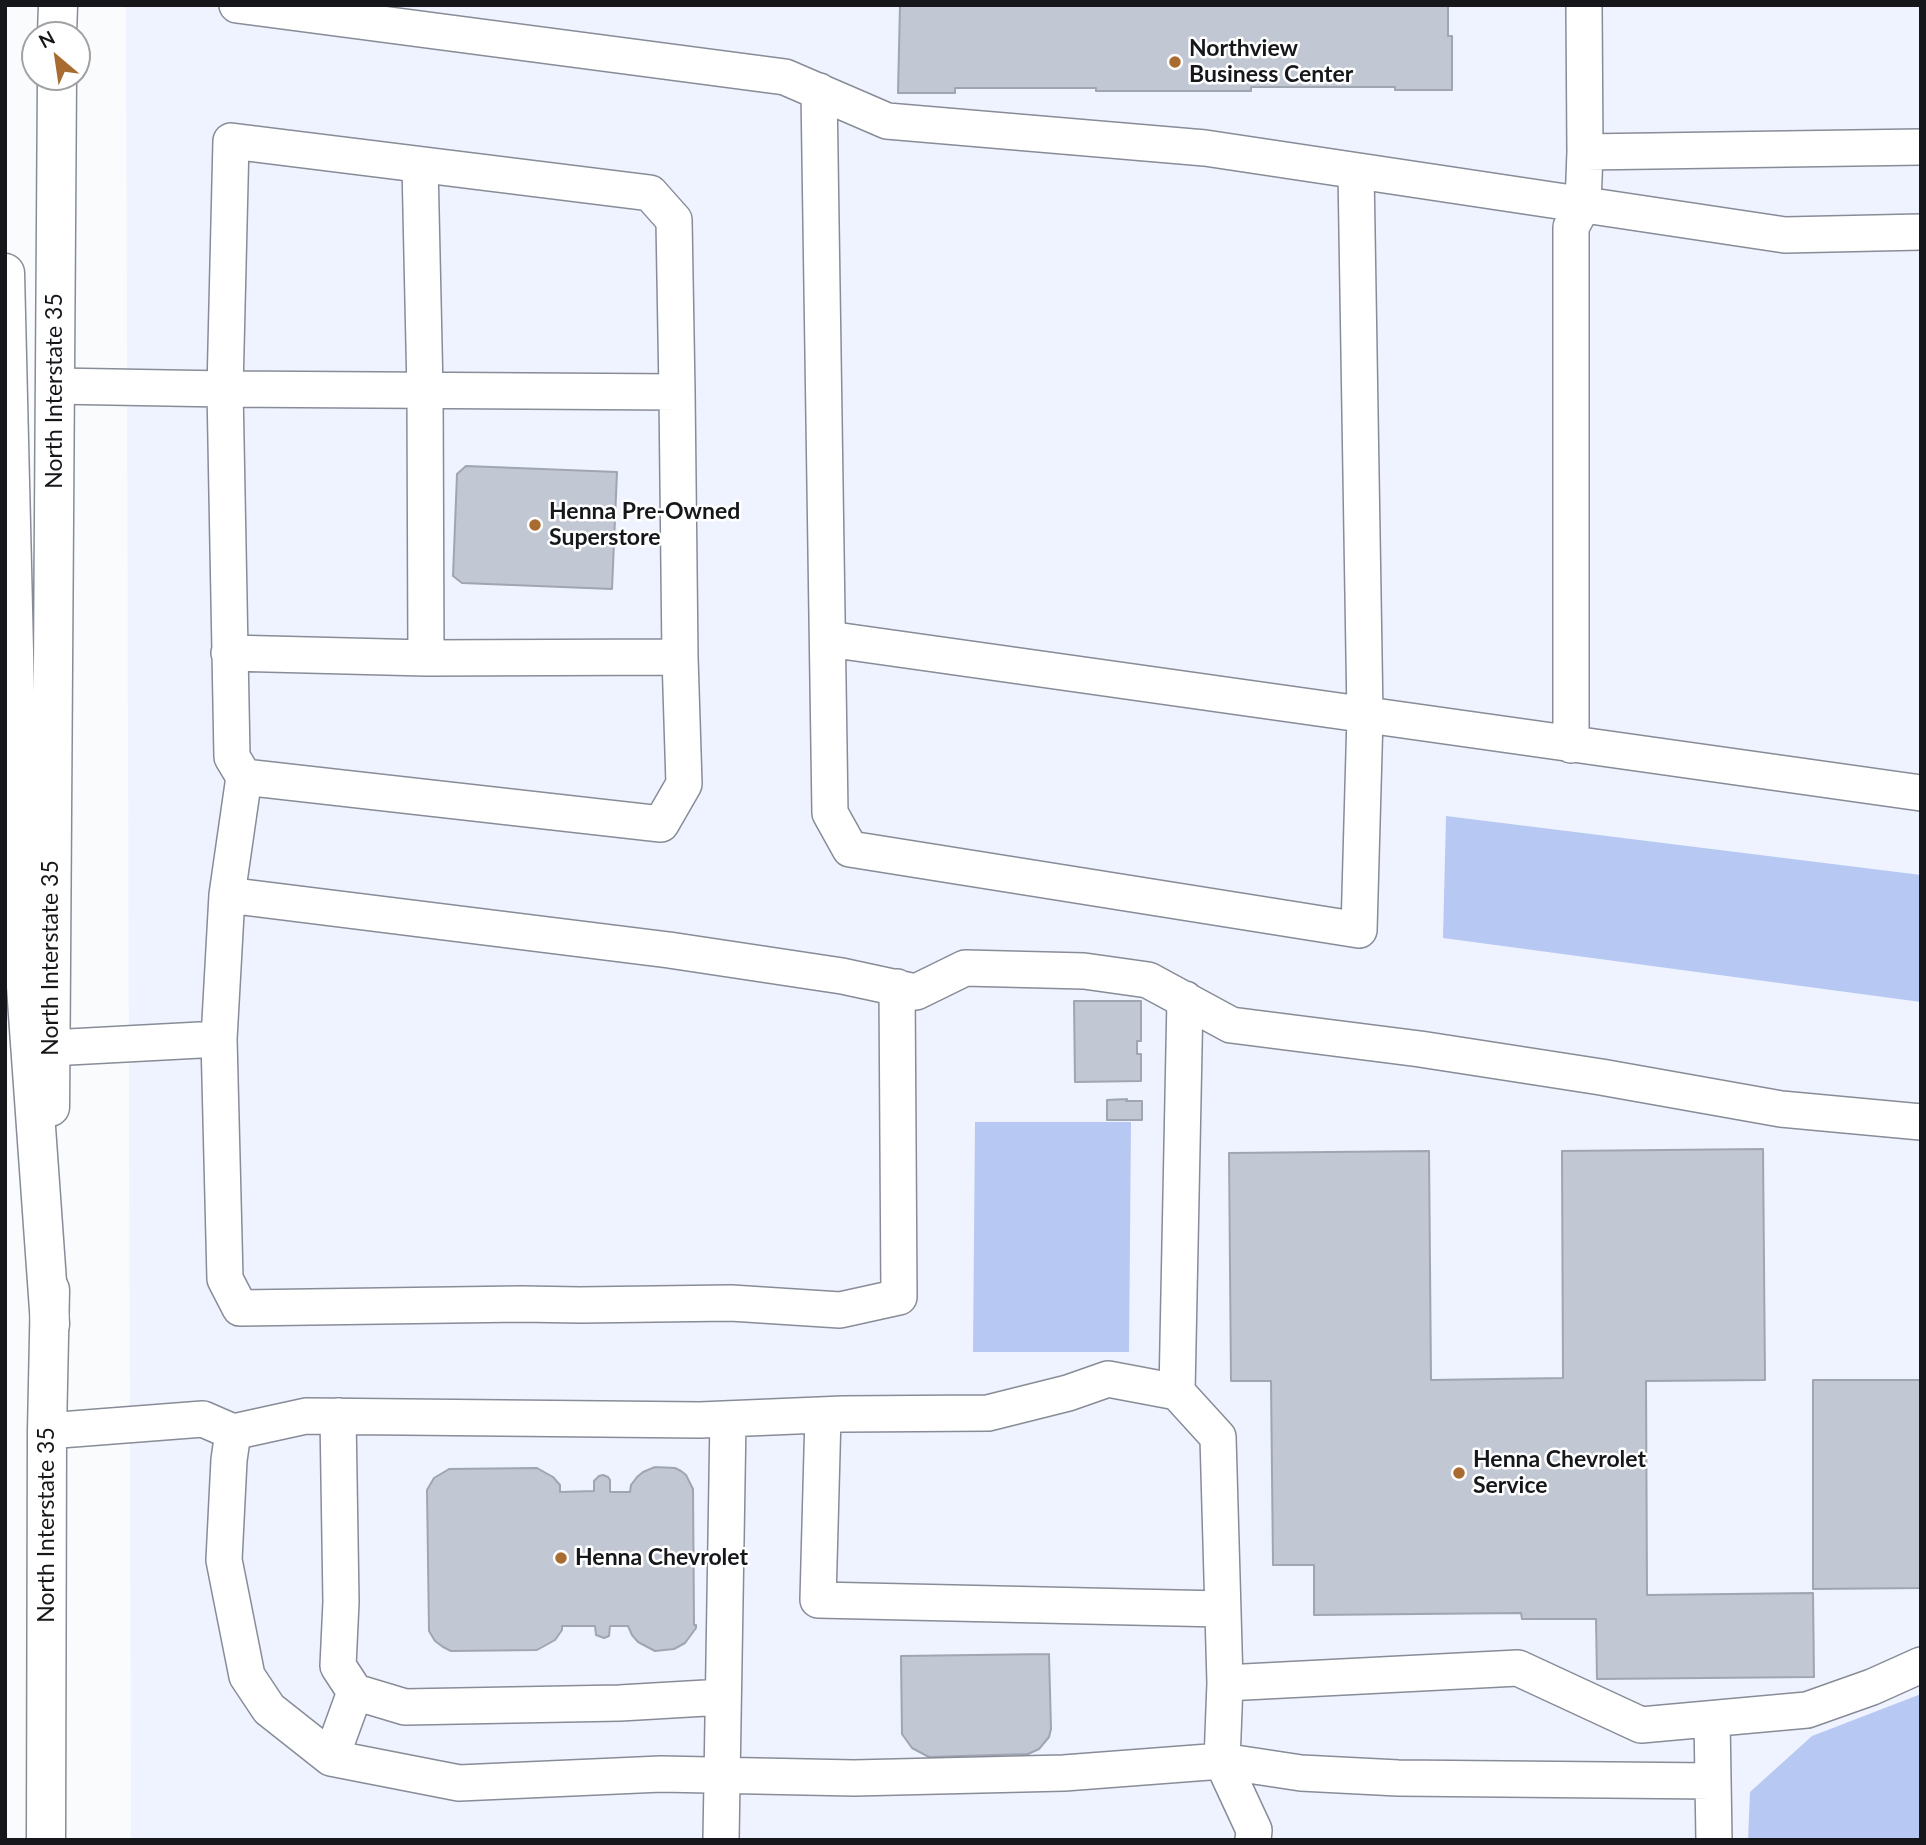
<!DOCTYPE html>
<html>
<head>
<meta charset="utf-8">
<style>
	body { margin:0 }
	#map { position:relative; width:1926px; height:1845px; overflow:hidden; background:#f9fbfd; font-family:Lato,sans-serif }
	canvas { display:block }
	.frame { position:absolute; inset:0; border:7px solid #15171b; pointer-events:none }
	.north { position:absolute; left:21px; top:21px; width:70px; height:70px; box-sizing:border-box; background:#fff; border:2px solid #a1a2a4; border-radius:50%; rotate:331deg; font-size:19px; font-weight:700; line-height:28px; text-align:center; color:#15171b }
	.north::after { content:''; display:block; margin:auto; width:24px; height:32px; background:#a96c30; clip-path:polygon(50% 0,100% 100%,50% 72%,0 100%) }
</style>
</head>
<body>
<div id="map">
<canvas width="1926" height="1845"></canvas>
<div class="frame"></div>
<div class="north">N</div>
</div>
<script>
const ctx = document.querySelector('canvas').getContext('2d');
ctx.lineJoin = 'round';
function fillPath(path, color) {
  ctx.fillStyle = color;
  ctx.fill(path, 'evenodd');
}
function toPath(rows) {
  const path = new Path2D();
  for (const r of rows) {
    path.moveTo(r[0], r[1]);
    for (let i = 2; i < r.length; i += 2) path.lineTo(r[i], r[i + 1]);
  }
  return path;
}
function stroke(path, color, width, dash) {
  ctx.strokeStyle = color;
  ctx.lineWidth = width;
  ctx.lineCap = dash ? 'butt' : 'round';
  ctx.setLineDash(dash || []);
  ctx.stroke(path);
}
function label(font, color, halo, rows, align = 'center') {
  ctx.font = font + ' Lato,sans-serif';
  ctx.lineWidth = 5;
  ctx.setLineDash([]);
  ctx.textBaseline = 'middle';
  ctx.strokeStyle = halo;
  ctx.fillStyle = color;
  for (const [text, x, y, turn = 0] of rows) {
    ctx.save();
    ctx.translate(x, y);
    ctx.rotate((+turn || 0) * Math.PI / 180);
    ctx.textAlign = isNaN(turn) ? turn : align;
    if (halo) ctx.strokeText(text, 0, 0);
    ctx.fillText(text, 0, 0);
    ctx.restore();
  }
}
const built = toPath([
	[126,5,1921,5,1921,1840,131,1840]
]);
const water = toPath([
	[1446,816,1921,875,1921,1002,1443,938],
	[975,1122,1131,1122,1129,1352,973,1352],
	[1921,1694,1921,1840,1748,1840,1750,1792,1812,1736]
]);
const building = toPath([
	[900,5,1448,5,1448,36,1452,36,1452,90,1395,90,1395,87,1251,87,1251,91,1096,91,1096,88,955,88,955,93,898,93,900,5],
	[466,466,617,472,612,589,462,583,453,576,457,474,466,466],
	[1074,1001,1141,1001,1141,1041,1137,1041,1137,1054,1141,1054,1141,1081,1075,1082,1074,1001],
	[1127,1099,1126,1101,1142,1101,1142,1120,1107,1120,1107,1100,1127,1099],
	[1763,1149,1765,1380,1646,1381,1647,1595,1813,1593,1814,1677,1597,1679,1596,1619,1522,1619,1521,1613,1314,1615,1314,1565,1273,1565,1271,1381,1231,1381,1229,1153,1429,1151,1431,1380,1563,1378,1562,1151,1763,1149],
	[1813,1380,1921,1380,1921,1588,1813,1589,1813,1380],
	[655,1467,675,1468,681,1471,686,1475,693,1489,694,1625,696,1625,696,1628,685,1643,674,1649,655,1651,638,1642,632,1635,628,1626,610,1626,609,1636,604,1638,596,1635,595,1626,562,1626,562,1630,555,1640,537,1650,451,1651,443,1647,435,1641,429,1631,427,1490,434,1478,449,1469,537,1468,553,1477,560,1485,560,1492,594,1491,594,1481,599,1476,603,1475,608,1477,610,1480,610,1492,630,1492,631,1485,637,1477,643,1472,655,1467],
	[1049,1654,1051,1729,1049,1737,1039,1749,1028,1754,929,1757,912,1748,902,1734,901,1656,1049,1654]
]);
const minor = toPath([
	[237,5,785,77,887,121,1205,148,1785,235,1921,232],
	[819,91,830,813,850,849,1359,930,1365,716,1356,171],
	[1585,152,1921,147],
	[420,165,425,391,426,658,680,657],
	[55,386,225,389,231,141,650,193,674,220,677,392,680,657,684,784,661,824,244,777,232,757,225,389,677,392],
	[828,639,1921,793],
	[229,653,426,658],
	[1571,745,1571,227,1583,205,1585,152,1584,5],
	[227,895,244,777],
	[219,1039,225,1279,240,1308,521,1304,580,1305,731,1303,840,1310,899,1297,897,987],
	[50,1048,219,1039,227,895,669,950,842,976,916,992,965,968,1084,971,1148,980,1231,1025,1420,1049,1601,1077,1781,1109,1921,1122],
	[1177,1392,1185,999],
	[823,1415,818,1600,1222,1609],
	[338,1416,341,1602,338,1666,355,1692,405,1707,620,1703,723,1697],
	[47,1431,203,1419,233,1432,229,1460,224,1560,247,1676,269,1709,331,1758,459,1783,661,1774,854,1778,1064,1773,1222,1761,1225,1683,1518,1668,1641,1725,1807,1710,1872,1687,1921,1665],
	[233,1432,306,1416,700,1420,843,1414,988,1413,1068,1393,1108,1379,1177,1392,1218,1437,1225,1683],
	[1712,1719,1714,1840],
	[331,1758,355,1692],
	[1222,1761,1301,1773,1398,1778,1713,1781],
	[1222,1761,1254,1830,1253,1840],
	[721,1840,728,1419]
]);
const major = toPath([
	[57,35,58,5],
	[50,1107,57,77],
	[46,1840,47,1431,50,1290]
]);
const highway = toPath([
	[5,273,20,902,50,1324]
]);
const markers = [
	[1175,62,7,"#a96c30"],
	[535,525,7,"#a96c30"],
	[1459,1473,7,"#a96c30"],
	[561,1558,7,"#a96c30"]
];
const poiNames = [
	["Northview",1189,49],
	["Business Center",1189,75],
	["Henna Pre-Owned",549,512],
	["Superstore",549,538],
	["Henna Chevrolet",1473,1460],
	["Service",1473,1486],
	["Henna Chevrolet",575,1558]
];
const streetNames = [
	["North Interstate 35",55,391,-90],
	["North Interstate 35",51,958,-90],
	["North Interstate 35",47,1525,-90]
];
fillPath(built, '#eef3ff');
fillPath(water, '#b7c9f3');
fillPath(building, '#c1c7d3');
stroke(building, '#a0a6b1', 2);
stroke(minor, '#878c97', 38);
stroke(major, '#878c97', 41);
stroke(highway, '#878c97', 41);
stroke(minor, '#fff', 35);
stroke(major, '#fff', 38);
stroke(highway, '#fff', 38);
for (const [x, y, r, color] of markers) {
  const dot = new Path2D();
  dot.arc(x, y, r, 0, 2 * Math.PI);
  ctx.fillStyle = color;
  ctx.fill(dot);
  stroke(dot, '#fff', 2.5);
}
label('bold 23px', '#15171b', '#fff', poiNames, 'left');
label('23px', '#15171b', '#fff', streetNames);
</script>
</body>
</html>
